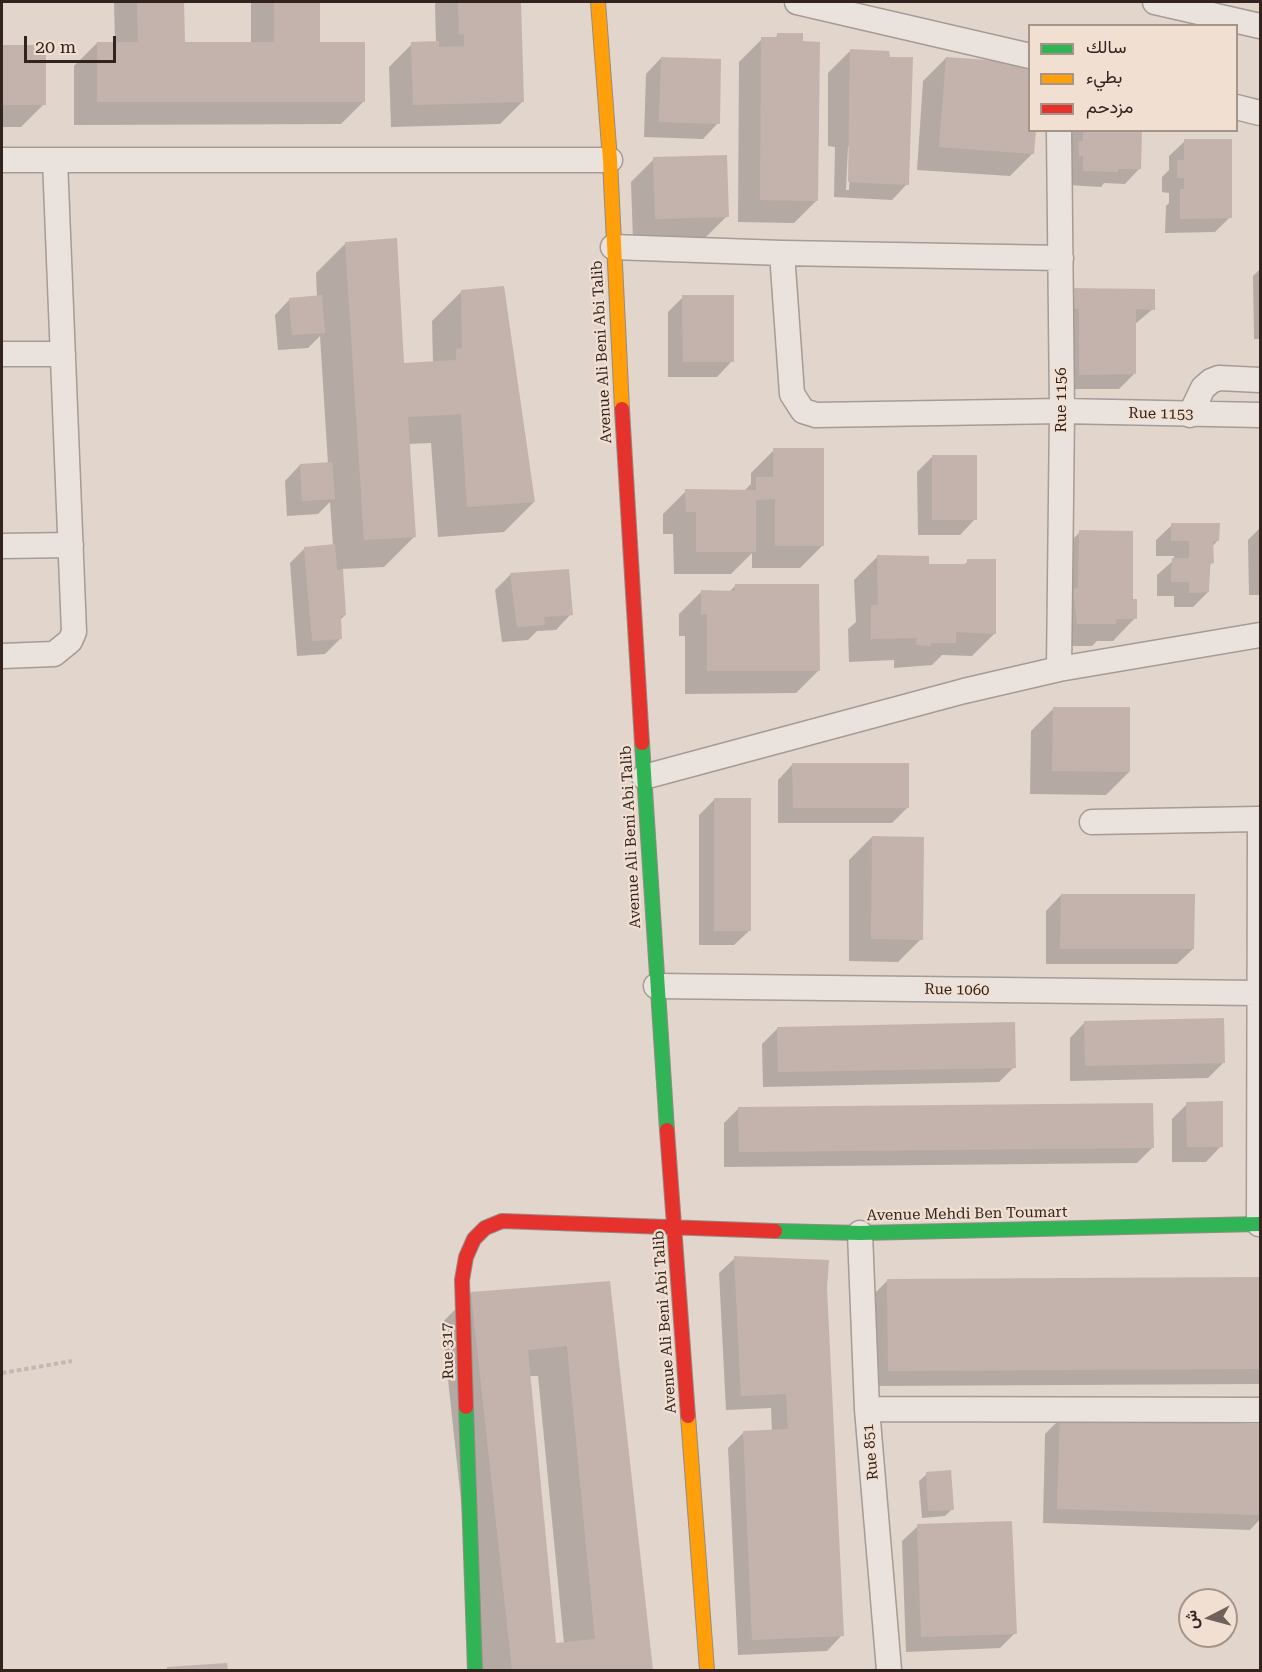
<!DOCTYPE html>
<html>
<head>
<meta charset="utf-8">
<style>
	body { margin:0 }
	#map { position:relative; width:1262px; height:1672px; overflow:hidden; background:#e1d5cc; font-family:"Roboto Serif",Vazirmatn,serif }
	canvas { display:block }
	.frame { position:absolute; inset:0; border:3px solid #33231f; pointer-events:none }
	.legend { position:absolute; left:1028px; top:24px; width:210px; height:108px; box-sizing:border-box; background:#f1e0d2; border:2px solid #a5948a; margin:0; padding:8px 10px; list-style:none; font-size:18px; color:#33231f }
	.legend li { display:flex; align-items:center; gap:12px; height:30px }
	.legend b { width:30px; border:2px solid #a5948a }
	.north { position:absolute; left:1178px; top:1588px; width:60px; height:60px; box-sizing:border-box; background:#f1e0d2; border:2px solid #a5948a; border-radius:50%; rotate:264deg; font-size:16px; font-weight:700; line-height:24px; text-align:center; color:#33231f }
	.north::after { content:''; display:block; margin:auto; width:21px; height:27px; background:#70615c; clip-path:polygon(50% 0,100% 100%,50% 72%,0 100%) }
	.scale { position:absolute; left:24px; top:36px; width:92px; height:27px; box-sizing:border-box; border:3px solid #33231f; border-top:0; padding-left:8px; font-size:18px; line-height:21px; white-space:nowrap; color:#33231f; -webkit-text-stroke:4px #f1e0d2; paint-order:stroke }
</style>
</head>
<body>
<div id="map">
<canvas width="1262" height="1672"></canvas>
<div class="frame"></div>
<ul class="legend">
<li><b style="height:8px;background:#30b455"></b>سالك</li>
<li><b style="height:8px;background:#ff9f0a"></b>بطيء</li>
<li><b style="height:8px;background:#e5322d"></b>مزدحم</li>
</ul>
<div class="north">ش</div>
<div class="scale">20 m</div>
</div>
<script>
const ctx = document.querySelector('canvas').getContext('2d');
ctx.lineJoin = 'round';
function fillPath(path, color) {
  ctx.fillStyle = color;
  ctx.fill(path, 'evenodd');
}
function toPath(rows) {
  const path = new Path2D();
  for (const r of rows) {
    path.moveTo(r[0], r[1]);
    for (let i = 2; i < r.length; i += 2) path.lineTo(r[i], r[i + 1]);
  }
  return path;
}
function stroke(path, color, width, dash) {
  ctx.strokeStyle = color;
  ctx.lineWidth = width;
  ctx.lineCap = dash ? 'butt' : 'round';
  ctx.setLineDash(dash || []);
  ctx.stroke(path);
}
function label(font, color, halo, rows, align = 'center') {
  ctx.font = font + ' "Roboto Serif",serif';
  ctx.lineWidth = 4.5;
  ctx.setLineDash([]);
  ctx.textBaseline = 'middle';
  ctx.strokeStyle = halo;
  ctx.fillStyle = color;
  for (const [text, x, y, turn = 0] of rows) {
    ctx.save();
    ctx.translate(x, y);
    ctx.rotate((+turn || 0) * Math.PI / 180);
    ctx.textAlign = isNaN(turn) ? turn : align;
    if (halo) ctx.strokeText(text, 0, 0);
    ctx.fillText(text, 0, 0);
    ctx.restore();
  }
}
const shadow = toPath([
	[114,2,183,2,184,43,251,43,251,2,319,2,319,43,364,101,341,124,74,125,74,66,97,43,115,43],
	[437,2,519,2,523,101,500,124,391,127,389,67,412,44,436,43,435,4],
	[778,35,817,200,794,223,738,222,739,62,762,39,773,39],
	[2,46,45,46,44,104,21,127,2,127],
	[851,50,907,184,892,200,834,197,835,147,828,146,828,73],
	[848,147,851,147,849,190,846,190],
	[661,58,718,123,703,139,644,137,646,74],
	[946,58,1030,130,1033,153,1010,176,917,170,923,81],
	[1069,130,1140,130,1140,168,1125,184,1104,183,1101,187,1068,185],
	[1185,141,1230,217,1215,232,1165,233,1166,206,1169,203,1169,193,1162,192,1162,177,1169,170,1169,156],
	[654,159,727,216,704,239,633,241,631,182],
	[346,243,403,364,433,363,432,321,462,291,534,502,504,532,438,537,431,443,408,444,414,537,384,567,342,569,345,615,340,620,341,638,325,654,297,656,290,563,305,548,333,546,330,502,318,514,287,516,285,481,300,465,328,464,320,336,308,348,278,350,275,315,290,299,317,297,316,273],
	[1260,269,1260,339,1254,339,1253,276],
	[683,297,732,361,717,377,668,377,668,312],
	[1051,305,1153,309,1135,324,1134,374,1119,389,1064,389],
	[774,450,823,545,800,568,752,568,752,553,731,574,674,574,673,534,663,534,663,514,686,491,744,491,751,484,751,473],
	[933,456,975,519,960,535,918,535,917,472],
	[1172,525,1218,540,1212,547,1208,592,1193,607,1174,607,1174,596,1157,596,1157,575,1174,560,1174,556,1156,556,1156,540],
	[1260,528,1260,595,1249,595,1248,540],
	[1080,532,1131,601,1135,618,1113,641,1097,641,1092,646,1055,646,1057,555],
	[877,557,927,566,963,566,968,561,995,633,972,656,942,655,932,665,894,668,894,660,849,662,848,629,856,622,854,580],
	[568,571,571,614,556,630,537,631,528,640,502,642,495,590,510,575],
	[735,586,819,670,796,693,685,694,685,636,679,636,679,614,702,591,729,592],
	[1054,708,1129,772,1106,795,1030,794,1031,731],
	[793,764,907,808,892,823,778,823,778,780],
	[714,800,750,930,734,945,699,945,699,815],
	[872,837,921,939,898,962,849,961,849,860],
	[1061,895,1193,949,1177,964,1046,964,1046,911],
	[1085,1022,1223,1063,1208,1078,1070,1081,1070,1038],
	[778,1028,1014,1067,999,1082,763,1087,762,1044],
	[1187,1104,1221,1146,1206,1162,1172,1162,1172,1119],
	[739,1108,1153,1147,1137,1163,724,1167,724,1123],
	[735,1258,826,1288,842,1635,827,1651,738,1655,728,1448,743,1433,772,1432,771,1408,726,1410,719,1273],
	[1260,1279,1260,1384,873,1386,872,1296,888,1280],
	[608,1282,651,1670,479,1670,442,1323,471,1293],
	[529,1376,538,1376,564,1644,555,1645],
	[1061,1418,1260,1425,1260,1519,1250,1530,1043,1523,1045,1434],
	[927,1474,952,1509,945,1516,922,1518,919,1481],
	[918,1526,1015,1633,1000,1648,906,1652,902,1541],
	[226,1665,226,1670,166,1670,168,1669]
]);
const building = toPath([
	[137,2,184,2,185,42,274,42,274,2,320,2,320,42,365,42,365,102,97,102,97,42,138,42],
	[458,2,521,2,524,102,413,105,411,42,439,41,439,47,464,46,464,34,459,35],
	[777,33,803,33,803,41,820,42,818,201,760,200,761,37,777,37],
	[2,45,46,45,46,105,2,105],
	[850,49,889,51,890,57,913,57,909,185,848,182],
	[661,57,721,59,720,124,659,122],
	[946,57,1030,63,1030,130,1036,130,1034,154,939,147],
	[1083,130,1142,130,1141,169,1118,169,1118,172,1083,171,1083,156,1079,156,1078,141,1083,141],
	[1184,139,1232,139,1232,218,1180,219,1180,189,1184,189,1184,178,1177,178,1177,160,1184,160],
	[727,155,729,217,655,219,653,157],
	[397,238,404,363,456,360,456,349,462,348,461,290,504,286,535,502,467,507,461,414,408,417,416,537,364,540,345,242],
	[1066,288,1155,289,1155,310,1136,309,1136,374,1079,375,1079,309,1065,308],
	[322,295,325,333,292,335,289,298],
	[682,295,734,295,734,362,683,362],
	[773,448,824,448,824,546,775,546,775,499,756,500,756,552,696,552,696,512,686,512,685,489,756,490,756,477,773,477],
	[932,455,977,455,977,520,932,520],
	[332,462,335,499,302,501,300,464],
	[1171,523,1220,523,1219,541,1213,541,1214,563,1210,564,1209,592,1189,593,1189,582,1171,582,1172,558,1189,558,1189,541,1171,541],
	[1079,530,1133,531,1133,599,1137,599,1137,619,1116,619,1116,624,1077,624,1073,589,1078,588],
	[335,544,337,570,343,569,346,615,341,616,342,639,312,641,304,547],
	[877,555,929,556,929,564,967,564,967,559,996,559,996,634,956,632,956,643,931,643,931,646,916,645,917,638,871,639,871,605,878,605],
	[569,569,573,615,544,617,545,625,517,627,510,573],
	[735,584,819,584,820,671,707,671,707,614,701,614,701,590,735,591],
	[1053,707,1130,707,1130,772,1052,771],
	[792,763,909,763,909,808,793,808],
	[714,798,751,798,751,931,714,931],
	[872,836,924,837,923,940,871,939],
	[1061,894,1195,894,1194,949,1060,949],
	[1224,1018,1225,1063,1085,1066,1084,1021],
	[1015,1022,1016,1068,778,1072,777,1027],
	[1223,1101,1223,1147,1187,1147,1186,1102],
	[1153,1103,1154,1148,739,1152,738,1107],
	[734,1256,829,1260,827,1288,844,1636,752,1640,743,1431,788,1429,786,1394,741,1396],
	[1260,1277,1260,1369,888,1371,887,1279],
	[610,1281,653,1670,512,1670,471,1292],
	[567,1346,595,1639,556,1643,528,1350],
	[1060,1417,1260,1424,1260,1515,1057,1509],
	[951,1470,954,1510,928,1511,926,1472],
	[1012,1521,1017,1634,921,1637,917,1524],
	[227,1663,228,1670,167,1670,167,1667]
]);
const path = toPath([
	[2,1373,72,1361]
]);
const street = toPath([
	[797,2,1030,56],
	[1155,2,1260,26],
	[1236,107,1260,113],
	[2,160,610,160],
	[613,247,782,253,1061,258],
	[782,253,792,394,803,411,816,415,1062,411,1260,415],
	[2,354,63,354],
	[1190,415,1203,388,1211,381,1219,378,1260,380],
	[2,546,71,545],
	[2,656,54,654,70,641,74,632,55,160],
	[1059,669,1062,411,1059,130],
	[644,777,964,691,1059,669,1260,635],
	[1092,822,1259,819],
	[656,986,1258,993],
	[1259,1224,1260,819],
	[860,1233,867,1409,889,1670],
	[867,1409,1260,1410]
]);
const fast = toPath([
	[642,743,667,1130],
	[775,1231,860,1233,1260,1224],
	[466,1407,475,1670]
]);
const slow = toPath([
	[598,2,610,160,622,409],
	[688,1416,707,1670]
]);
const jam = toPath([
	[622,409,642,743],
	[667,1130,688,1416],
	[466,1407,462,1280,466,1257,474,1239,485,1228,502,1221,775,1231]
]);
const streetNames = [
	["Avenue Ali Beni Abi Talib",602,352,-93],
	["Rue 1156",1062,400,-90],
	["Rue 1153",1161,414,1],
	["Avenue Ali Beni Abi Talib",631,837,-93],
	["Rue 1060",957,990,1],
	["Avenue Mehdi Ben Toumart",967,1214,-1],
	["Avenue Ali Beni Abi Talib",665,1322,-94],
	["Rue 317",448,1351,-92],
	["Rue 851",871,1452,-95]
];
fillPath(shadow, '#0003');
fillPath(building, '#c4b3ad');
stroke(street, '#a69b95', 27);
stroke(fast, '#958b85', 16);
stroke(slow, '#958b85', 16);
stroke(jam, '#958b85', 16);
stroke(path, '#c2b9b4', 4, [4.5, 3]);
stroke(street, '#eae3dd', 24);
stroke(fast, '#30b455', 14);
stroke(slow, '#ff9f0a', 14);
stroke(jam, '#e5322d', 14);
label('15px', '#33231f', '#f1e0d2', streetNames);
</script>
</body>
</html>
